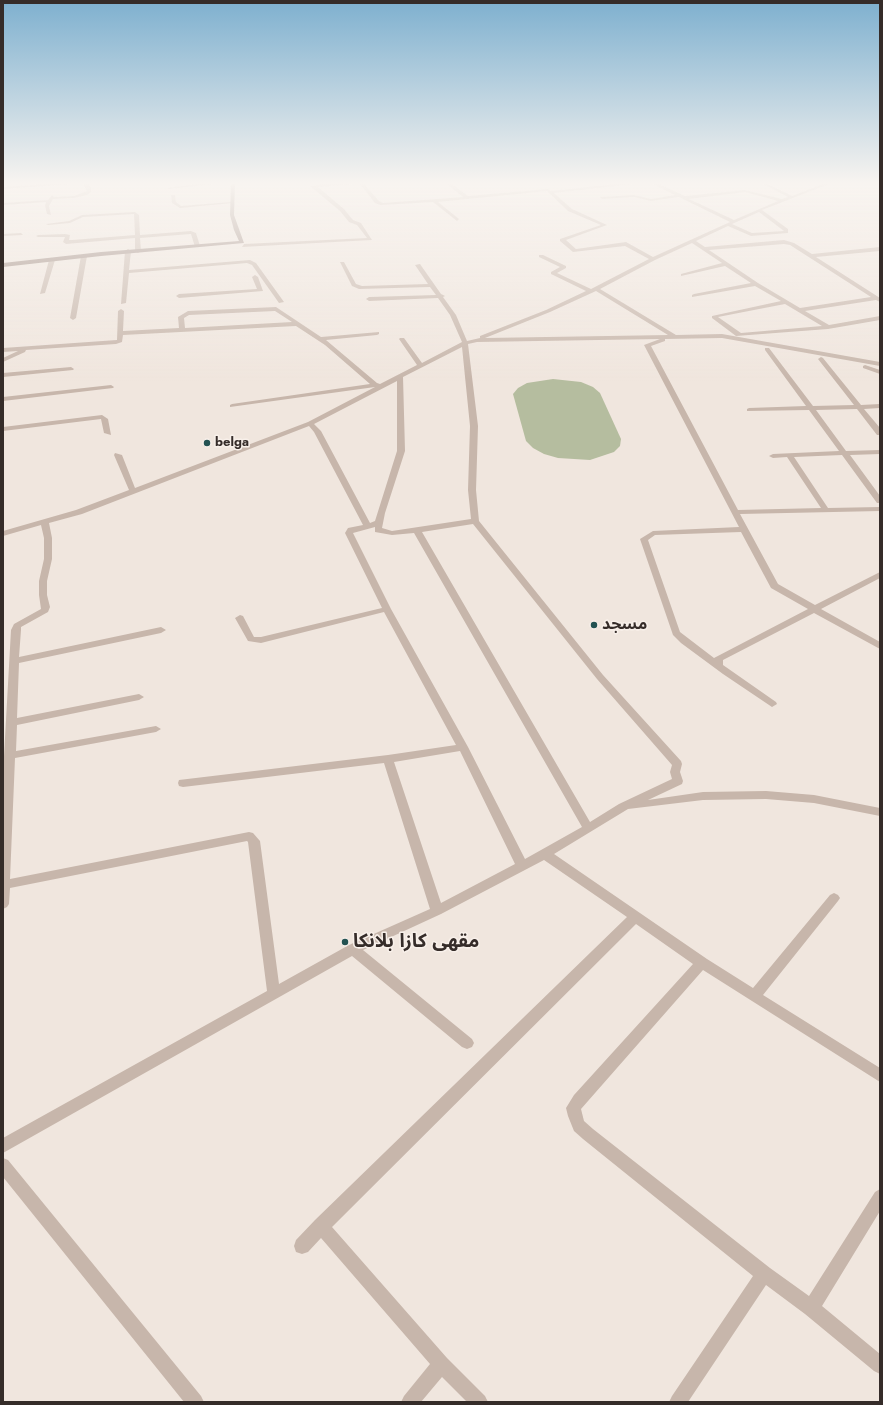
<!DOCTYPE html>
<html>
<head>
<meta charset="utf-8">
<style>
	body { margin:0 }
	#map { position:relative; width:883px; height:1405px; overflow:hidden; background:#f0e6de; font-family:Jost,sans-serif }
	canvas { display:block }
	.frame { position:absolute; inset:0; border:4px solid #352c29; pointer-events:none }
</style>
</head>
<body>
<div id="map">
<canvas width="883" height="1405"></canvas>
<div class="frame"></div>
</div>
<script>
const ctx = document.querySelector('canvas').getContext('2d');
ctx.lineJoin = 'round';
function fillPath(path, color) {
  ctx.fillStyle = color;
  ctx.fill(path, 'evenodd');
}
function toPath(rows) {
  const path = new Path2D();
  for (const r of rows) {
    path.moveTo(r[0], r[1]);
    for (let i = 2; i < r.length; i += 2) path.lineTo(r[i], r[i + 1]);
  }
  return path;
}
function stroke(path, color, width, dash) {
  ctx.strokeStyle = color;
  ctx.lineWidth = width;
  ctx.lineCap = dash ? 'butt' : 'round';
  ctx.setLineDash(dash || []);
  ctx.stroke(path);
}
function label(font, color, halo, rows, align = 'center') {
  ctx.font = font + ' Jost,"Noto Sans Arabic",sans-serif';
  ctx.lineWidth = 3;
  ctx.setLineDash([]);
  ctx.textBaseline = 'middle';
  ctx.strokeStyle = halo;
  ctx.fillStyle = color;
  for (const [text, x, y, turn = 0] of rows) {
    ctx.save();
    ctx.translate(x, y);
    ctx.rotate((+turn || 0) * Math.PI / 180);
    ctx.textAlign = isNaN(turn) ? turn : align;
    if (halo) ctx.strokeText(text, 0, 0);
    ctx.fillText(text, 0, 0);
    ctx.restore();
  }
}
const green = toPath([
	[553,379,581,382,593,387,600,393,621,439,620,446,614,452,590,460,558,458,544,454,533,448,526,441,513,394,518,388,527,383]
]);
const street = toPath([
	[46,184,71,184,3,189,3,187,46,184],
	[83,184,88,184,91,187,91,192,87,195,74,198,53,199,49,206,51,215,47,214,45,206,46,202,3,205,3,203,48,200,52,195,54,197,74,196,87,191,83,184],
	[197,184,213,184,169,189,167,188,197,184],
	[324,184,352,184,318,187,344,209,353,220,361,223,372,240,242,247,244,244,367,238,357,225,349,222,340,211,310,186,324,184],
	[360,184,364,184,379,201,383,203,463,197,447,184,452,184,468,196,548,189,551,191,616,184,632,184,554,193,572,209,607,225,566,240,576,249,626,242,653,257,730,222,679,197,651,201,634,197,602,199,600,197,634,195,651,199,675,195,653,184,659,184,685,196,745,190,782,199,788,197,763,184,768,184,792,196,823,184,829,184,762,210,788,229,788,233,751,236,728,226,696,241,705,247,784,240,794,243,812,254,880,247,880,251,816,257,880,298,880,302,876,300,805,311,829,325,880,316,880,320,828,329,736,336,712,318,712,316,781,301,755,286,692,297,692,295,694,294,751,283,725,266,681,276,681,274,722,263,692,243,655,260,600,289,676,335,722,334,880,362,880,366,722,338,665,339,665,341,651,346,738,510,821,508,787,457,773,458,769,456,773,454,839,451,809,410,747,411,747,409,749,408,806,406,765,350,765,348,769,348,813,406,854,405,818,359,821,357,823,358,861,405,880,404,880,408,864,409,880,428,880,435,877,435,857,409,816,410,846,451,880,450,880,454,850,455,880,496,880,503,877,503,842,455,794,457,828,508,880,507,880,511,740,514,778,584,815,605,880,572,880,578,821,609,880,642,880,649,814,613,723,660,723,665,776,702,777,704,772,707,723,674,681,643,673,635,640,539,653,531,739,527,644,345,660,339,477,342,468,344,478,426,476,490,479,521,603,675,681,761,682,764,680,772,683,781,682,784,648,800,703,792,766,791,814,795,880,808,880,816,814,803,766,799,703,800,628,809,554,854,707,959,753,988,830,895,834,893,838,895,840,898,838,901,763,995,880,1068,880,1082,703,970,581,1109,584,1121,593,1129,770,1268,809,1296,875,1192,880,1189,880,1211,822,1306,880,1354,880,1374,874,1371,805,1314,766,1285,688,1402,669,1402,672,1396,753,1276,583,1139,574,1131,568,1116,566,1108,574,1095,693,964,636,924,332,1227,447,1358,485,1396,488,1402,467,1402,442,1377,421,1402,401,1402,404,1396,430,1364,321,1238,308,1252,302,1254,296,1252,294,1246,296,1240,315,1220,627,917,544,860,441,914,363,950,472,1039,474,1043,472,1047,467,1049,462,1047,352,956,3,1153,3,1138,267,991,248,842,247,841,10,888,9,904,7,907,3,909,4,756,11,630,14,624,41,609,39,595,39,581,44,559,44,538,41,525,3,536,3,531,76,510,129,490,114,455,115,453,122,455,135,488,308,422,375,387,230,407,230,405,232,404,370,384,325,345,296,326,123,335,122,342,116,344,26,350,25,352,3,362,3,358,18,351,3,352,3,348,117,340,118,311,121,309,124,311,123,331,179,328,178,317,188,311,276,307,321,337,379,332,379,334,377,335,326,340,377,383,380,384,417,365,399,339,400,338,404,338,422,363,462,342,450,315,438,298,369,301,366,299,369,297,436,295,430,287,359,289,352,286,340,262,344,262,356,284,362,286,428,284,415,265,420,264,441,294,445,296,443,297,456,315,467,341,480,338,480,336,546,310,586,291,551,274,551,272,560,267,539,257,539,255,543,255,566,266,566,268,557,273,591,289,649,259,625,246,573,252,560,241,560,239,601,225,568,211,547,191,438,202,459,219,457,221,433,202,380,205,375,203,360,184],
	[745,192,778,201,734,220,689,199,745,192],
	[759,212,784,231,752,233,732,224,759,212],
	[784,244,790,245,871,297,800,308,758,283,709,250,784,244],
	[596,291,668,335,485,338,550,312,596,291],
	[785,304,822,326,741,333,718,317,785,304],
	[275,311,292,322,185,328,184,318,189,315,275,311],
	[462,347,470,426,468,490,471,519,392,531,382,528,385,513,405,451,403,377,462,347],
	[397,381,397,451,375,521,370,523,321,431,314,424,397,381],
	[309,426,314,432,363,525,348,528,345,533,382,608,261,637,254,637,243,616,240,615,235,618,248,641,261,643,384,612,456,745,388,755,179,780,178,783,179,786,183,787,384,763,430,909,349,945,279,984,260,841,253,833,249,832,10,879,15,758,156,732,161,729,156,726,16,751,17,725,139,700,144,697,139,694,17,718,19,663,161,633,166,630,161,627,19,657,21,630,21,627,48,612,50,607,47,595,47,581,52,559,52,538,49,523,82,514,309,426],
	[473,524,597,679,672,765,670,772,672,779,619,804,590,822,422,532,473,524],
	[375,527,375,532,392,535,414,533,582,827,525,859,468,747,391,609,353,533,375,527],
	[741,532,771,588,808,609,714,658,680,632,648,540,655,535,741,532],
	[460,751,515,864,441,903,394,762,460,751],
	[171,195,175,195,176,202,181,206,231,202,233,203,180,208,172,203,171,195],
	[135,212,139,215,140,235,191,231,196,233,200,246,195,247,191,234,140,238,141,251,138,253,135,251,135,238,66,244,63,242,65,237,38,237,36,236,38,235,65,234,70,235,69,240,72,240,135,235,134,214,83,217,70,223,48,225,46,224,69,221,82,215,135,212],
	[21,233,23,235,3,236,3,234,21,233],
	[128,249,131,251,129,270,250,260,256,263,284,302,279,303,252,265,247,263,129,273,126,303,121,304,125,251,128,249],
	[84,254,87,256,76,318,73,320,70,318,81,256,84,254],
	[52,258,55,260,45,293,40,294,49,260,52,258],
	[255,275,258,277,263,291,179,298,176,296,179,294,257,289,252,277,255,275],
	[865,365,880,370,880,374,863,368,863,366,865,365],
	[71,367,74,369,73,370,3,377,3,373,71,367],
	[111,385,114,387,113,388,3,401,3,397,111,385],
	[102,415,108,419,111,435,104,433,101,419,3,431,3,427,102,415],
	[3,1158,8,1160,201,1396,204,1402,184,1402,3,1177,3,1158]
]);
const secondary = toPath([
	[231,184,235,184,234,215,244,243,101,256,3,267,3,263,101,252,239,241,234,230,230,215,231,184]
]);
const markers = [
	[207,443,4,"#235252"],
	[594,625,4,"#235252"],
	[345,942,4,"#235252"]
];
const farPoinames = [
	["belga",215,443]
];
const poiNames = [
	["مسجد",602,625]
];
const nearPoinames = [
	["مقهى كازا بلانكا",353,942]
];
fillPath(green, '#b5bd9f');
fillPath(street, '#c7b6ab');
fillPath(secondary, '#9a857c');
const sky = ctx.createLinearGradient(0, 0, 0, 381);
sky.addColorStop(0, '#7eb0cf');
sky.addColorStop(0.48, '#f8f4f0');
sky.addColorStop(1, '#f8f4f000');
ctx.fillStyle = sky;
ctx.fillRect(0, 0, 883, 381);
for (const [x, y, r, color] of markers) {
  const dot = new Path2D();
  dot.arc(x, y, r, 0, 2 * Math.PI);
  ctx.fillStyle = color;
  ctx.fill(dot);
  stroke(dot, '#f8f0ea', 1.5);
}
label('bold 13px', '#352c29', '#f8f0ea', farPoinames, 'left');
label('bold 16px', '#352c29', '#f8f0ea', poiNames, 'left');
label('bold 19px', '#352c29', '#f8f0ea', nearPoinames, 'left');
</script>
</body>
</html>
